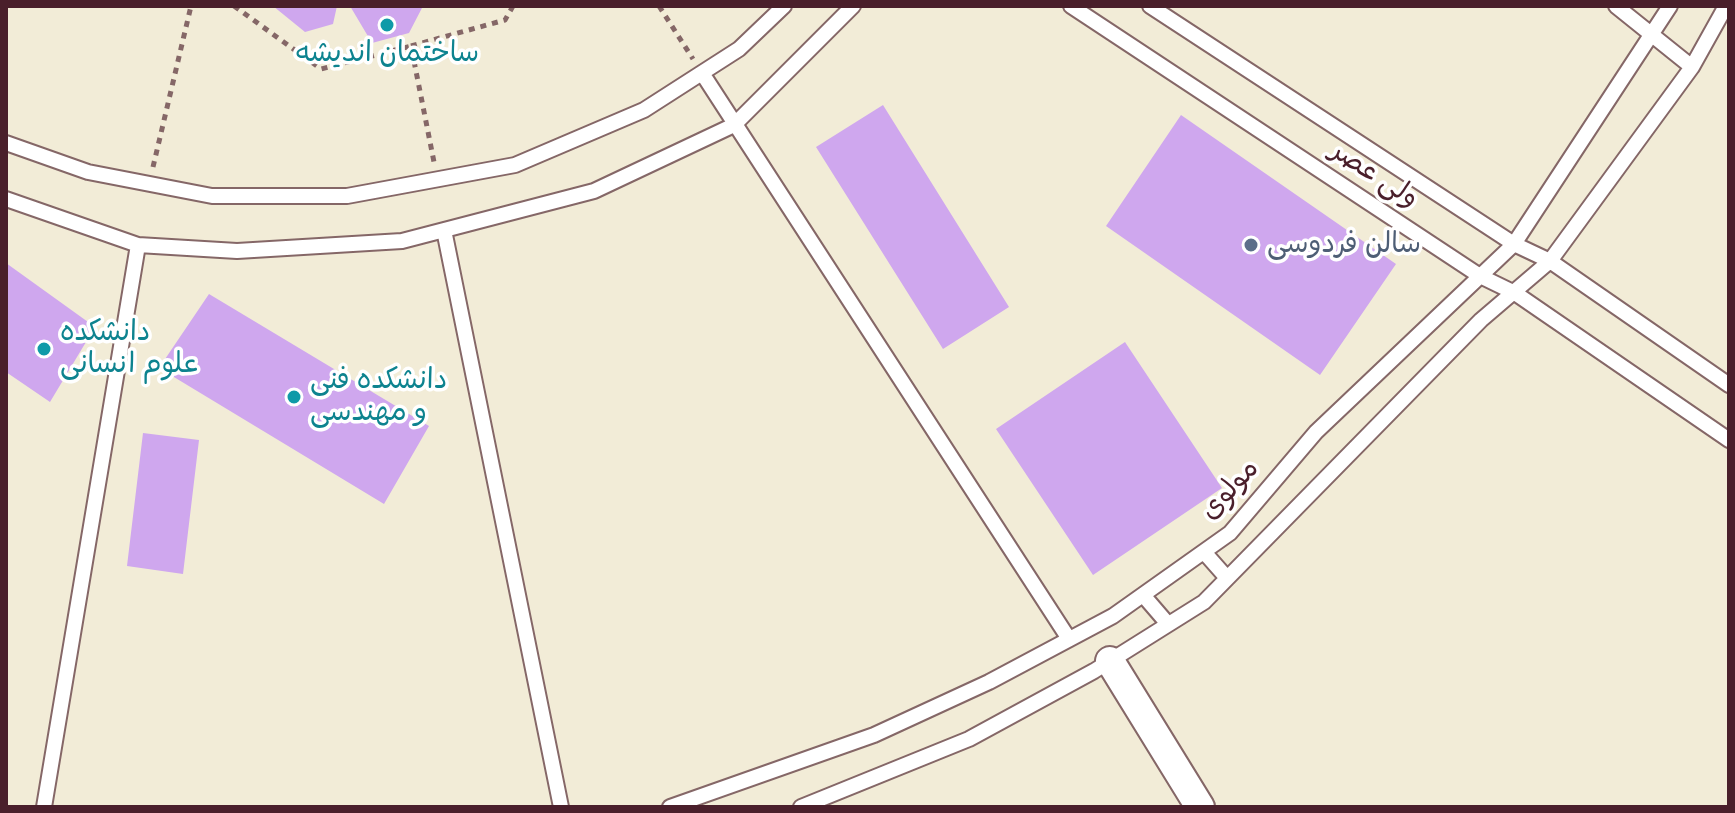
<!DOCTYPE html>
<html>
<head>
<meta charset="utf-8">
<style>
	body { margin:0 }
	#map { position:relative; width:1735px; height:813px; overflow:hidden; background:#f2ecd7; font-family:Sriracha,sans-serif }
	canvas { display:block }
	.frame { position:absolute; inset:0; border:8px solid #4a1f2b; pointer-events:none }
</style>
</head>
<body>
<div id="map">
<canvas width="1735" height="813"></canvas>
<div class="frame"></div>
</div>
<script>
const ctx = document.querySelector('canvas').getContext('2d');
ctx.lineJoin = 'round';
function fillPath(path, color) {
  ctx.fillStyle = color;
  ctx.fill(path, 'evenodd');
}
function toPath(rows) {
  const path = new Path2D();
  for (const r of rows) {
    path.moveTo(r[0], r[1]);
    for (let i = 2; i < r.length; i += 2) path.lineTo(r[i], r[i + 1]);
  }
  return path;
}
function stroke(path, color, width, dash) {
  ctx.strokeStyle = color;
  ctx.lineWidth = width;
  ctx.lineCap = dash ? 'butt' : 'round';
  ctx.setLineDash(dash || []);
  ctx.stroke(path);
}
function label(font, color, halo, rows, align = 'center') {
  ctx.font = font + ' Sriracha,"Playpen Sans Arabic",sans-serif';
  ctx.lineWidth = 7;
  ctx.setLineDash([]);
  ctx.textBaseline = 'middle';
  ctx.strokeStyle = halo;
  ctx.fillStyle = color;
  for (const [text, x, y, turn = 0] of rows) {
    ctx.save();
    ctx.translate(x, y);
    ctx.rotate((+turn || 0) * Math.PI / 180);
    ctx.textAlign = isNaN(turn) ? turn : align;
    if (halo) ctx.strokeText(text, 0, 0);
    ctx.fillText(text, 0, 0);
    ctx.restore();
  }
}
const building = toPath([
	[273,6,337,6,333,24,305,32],
	[350,6,423,6,409,33,372,43],
	[883,105,1009,307,943,349,816,147],
	[1181,115,1396,264,1320,375,1106,226],
	[6,263,95,327,50,402,6,372],
	[209,294,429,426,384,504,159,368],
	[1125,342,1222,488,1093,575,996,429],
	[143,433,199,440,183,574,127,566]
]);
const path = toPath([
	[234,6,321,69,411,46,434,162],
	[659,6,693,59],
	[411,46,505,20,513,6],
	[153,167,191,6]
]);
const lane = toPath([
	[1071,6,1480,276,1515,293,1729,440],
	[1150,6,1514,244,1550,261,1729,385],
	[1616,6,1692,67],
	[702,73,1069,639],
	[6,143,88,172,212,196,347,196,515,165,644,110,739,49,784,6],
	[6,199,138,245,237,251,402,241,594,191,734,125,853,6],
	[444,230,561,807],
	[1204,552,1227,578],
	[1143,595,1168,624],
	[44,807,138,245],
	[670,807,874,735,989,682,1113,616,1230,533,1316,432,1514,244,1670,6],
	[801,807,969,739,1094,671,1204,602,1481,320,1550,261,1692,67,1726,6]
]);
const street = toPath([
	[1110,661,1200,807]
]);
const markers = [
	[387,25,8,"#0f9aa8"],
	[1251,245,8,"#5c6f8a"],
	[44,349,8,"#0f9aa8"],
	[294,397,8,"#0f9aa8"]
];
const cultureNames = [
	["ساختمان اندیشه",387,54,"center"],
	["دانشکده",60,333],
	["علوم انسانی",60,365],
	["دانشکده فنی",310,381],
	["و مهندسی",310,413]
];
const streetNames = [
	["ولی عصر",1374,175,33],
	["مولوی",1230,490,-47]
];
const serviceNames = [
	["سالن فردوسی",1267,245]
];
fillPath(building, '#cfa7ee');
stroke(lane, '#856767', 18);
stroke(street, '#856767', 32);
stroke(path, '#856767', 5, [6, 6]);
stroke(lane, '#fff', 14);
stroke(street, '#fff', 28);
for (const [x, y, r, color] of markers) {
  const dot = new Path2D();
  dot.arc(x, y, r, 0, 2 * Math.PI);
  ctx.fillStyle = color;
  ctx.fill(dot);
  stroke(dot, '#fff', 3);
}
label('28px', '#0d838f', '#fff', cultureNames, 'left');
label('28px', '#4a1f2b', '#fff', streetNames);
label('28px', '#4e5e75', '#fff', serviceNames, 'left');
</script>
</body>
</html>
